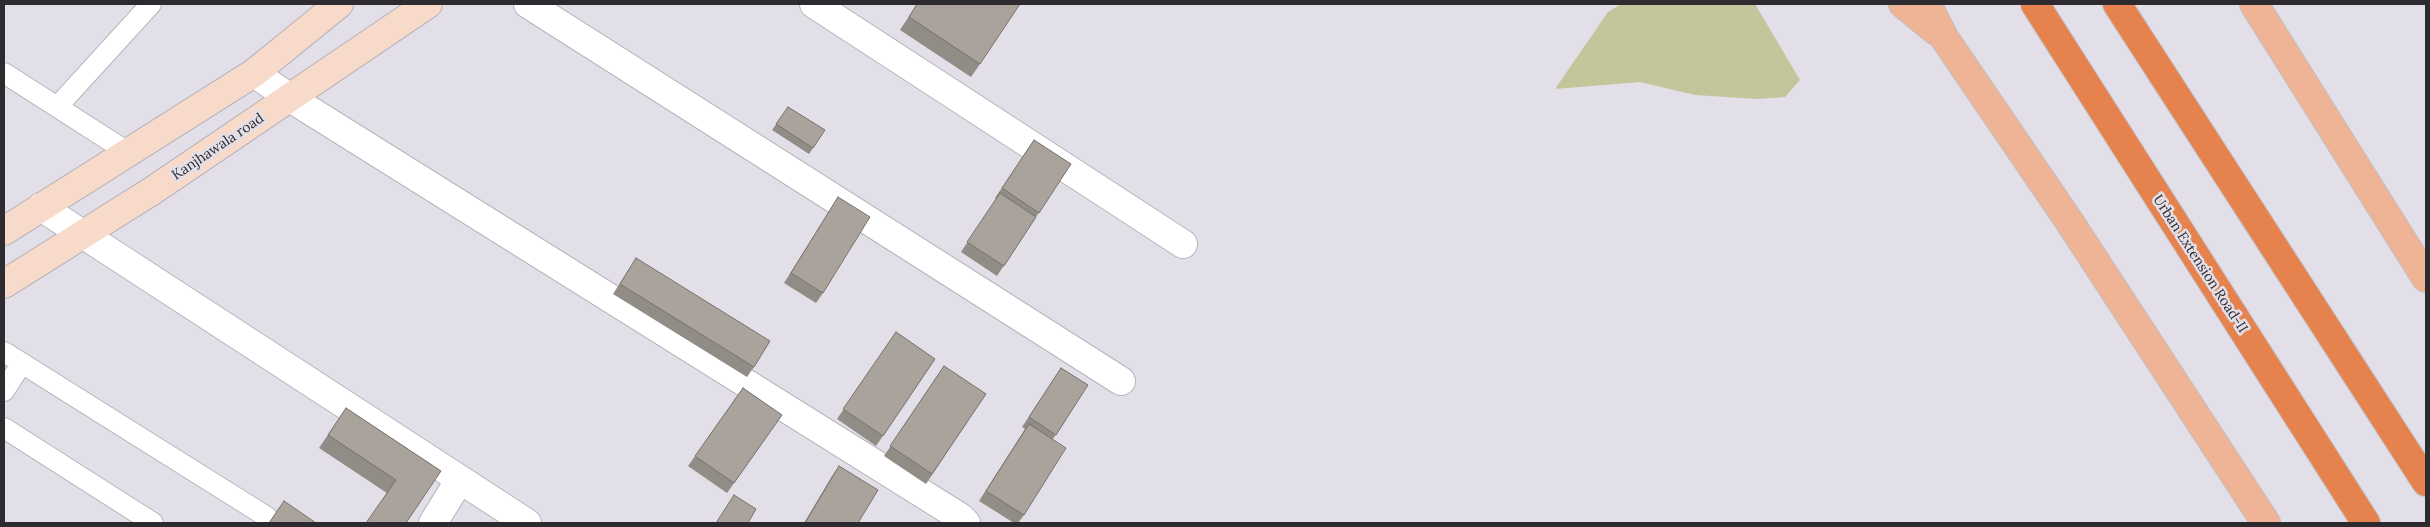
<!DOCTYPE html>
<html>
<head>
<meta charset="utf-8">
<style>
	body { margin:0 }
	#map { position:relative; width:2430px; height:527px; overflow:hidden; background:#e3dfe8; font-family:Lora,serif }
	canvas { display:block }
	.frame { position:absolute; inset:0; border:5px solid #2d2b2f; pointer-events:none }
</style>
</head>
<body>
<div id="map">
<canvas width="2430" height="527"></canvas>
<div class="frame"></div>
</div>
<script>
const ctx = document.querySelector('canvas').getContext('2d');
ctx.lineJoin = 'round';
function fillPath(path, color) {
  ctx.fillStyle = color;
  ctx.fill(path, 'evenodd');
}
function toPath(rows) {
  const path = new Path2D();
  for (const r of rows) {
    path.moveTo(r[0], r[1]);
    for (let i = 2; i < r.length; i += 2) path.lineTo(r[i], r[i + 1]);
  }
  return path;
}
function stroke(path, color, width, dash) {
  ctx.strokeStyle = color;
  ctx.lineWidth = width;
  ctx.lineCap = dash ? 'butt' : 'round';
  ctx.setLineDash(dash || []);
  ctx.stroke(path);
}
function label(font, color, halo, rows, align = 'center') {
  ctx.font = font + ' Lora,serif';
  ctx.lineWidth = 5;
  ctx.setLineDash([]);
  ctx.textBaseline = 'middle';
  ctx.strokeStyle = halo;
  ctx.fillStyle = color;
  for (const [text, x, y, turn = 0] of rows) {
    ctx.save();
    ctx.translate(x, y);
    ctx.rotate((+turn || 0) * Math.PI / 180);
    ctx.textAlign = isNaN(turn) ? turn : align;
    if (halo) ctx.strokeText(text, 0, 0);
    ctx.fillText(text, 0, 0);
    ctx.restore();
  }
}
const green = toPath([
	[1621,4,1755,4,1800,80,1785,97,1757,99,1695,95,1640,82,1555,89,1608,12]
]);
const lane = toPath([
	[4,73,129,153],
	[57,107,151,4],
	[4,352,267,517],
	[4,391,22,363],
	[4,428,153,523]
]);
const street = toPath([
	[528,4,1121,381],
	[814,4,1183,244],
	[254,73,290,98,960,517,966,523],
	[41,207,527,523],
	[433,523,459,481]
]);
const secondary = toPath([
	[4,231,254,73,339,4],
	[4,284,152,191,428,4]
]);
const primary = toPath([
	[1903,4,1936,31],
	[1927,4,1945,39,2069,221,2266,523],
	[2254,4,2426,278]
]);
const highway = toPath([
	[2035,4,2366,523],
	[2117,4,2426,482]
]);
const wall = toPath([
	[917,4,980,64,971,77,900,30],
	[788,107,825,130,809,154,772,130],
	[1034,140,1071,164,997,276,961,252,996,199,995,198],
	[838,197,823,293,816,303,784,283],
	[636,258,754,367,747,377,613,294],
	[896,332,935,359,876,446,837,419],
	[944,366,986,394,926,484,884,456],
	[1061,368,1088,385,1053,439,1024,515,1018,523,1014,523,979,501,1025,429,1022,427],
	[743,388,782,415,727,493,688,466],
	[346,408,441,471,387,493,319,448],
	[839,466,858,523,804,523,832,476]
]);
const building = toPath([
	[917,4,1020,4,980,64,909,17,917,4],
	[788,107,825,130,813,148,776,124,788,107],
	[1034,140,1071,164,1039,213,1002,188,1034,140],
	[1000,193,1036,217,1004,266,967,242,1000,193],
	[838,197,870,217,823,293,791,273,838,197],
	[636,258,770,341,754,367,620,284,636,258],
	[896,332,935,359,883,436,843,409,896,332],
	[944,366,986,394,932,474,890,446,944,366],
	[1061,368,1088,385,1056,435,1029,417,1061,368],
	[743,388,782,415,734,483,695,456,743,388],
	[346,408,441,471,406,523,366,523,396,480,328,435,346,408],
	[1029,424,1066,448,1024,515,986,491,1029,424],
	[839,466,878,490,858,523,805,523,839,466],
	[734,495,756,509,748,523,716,523,734,495],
	[284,501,316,523,269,523,284,501]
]);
const streetNames = [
	["Kanjhawala road",218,147,-34],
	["Urban Extension Road-II",2200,264,57]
];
fillPath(green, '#c3c69b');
stroke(lane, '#b8b4bc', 22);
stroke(street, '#b8b4bc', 30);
stroke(secondary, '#b8b4bc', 30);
stroke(primary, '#c0bfc1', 30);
stroke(highway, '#c0bfc1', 30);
stroke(lane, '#fff', 20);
stroke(street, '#fff', 28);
stroke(secondary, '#f7daca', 28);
stroke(primary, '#efb495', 28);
stroke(highway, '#e5824e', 28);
fillPath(wall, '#918c86');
fillPath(building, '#a9a39c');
stroke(building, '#76726d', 1);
label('14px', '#2d2b2f', '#e3dfe8', streetNames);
</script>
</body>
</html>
